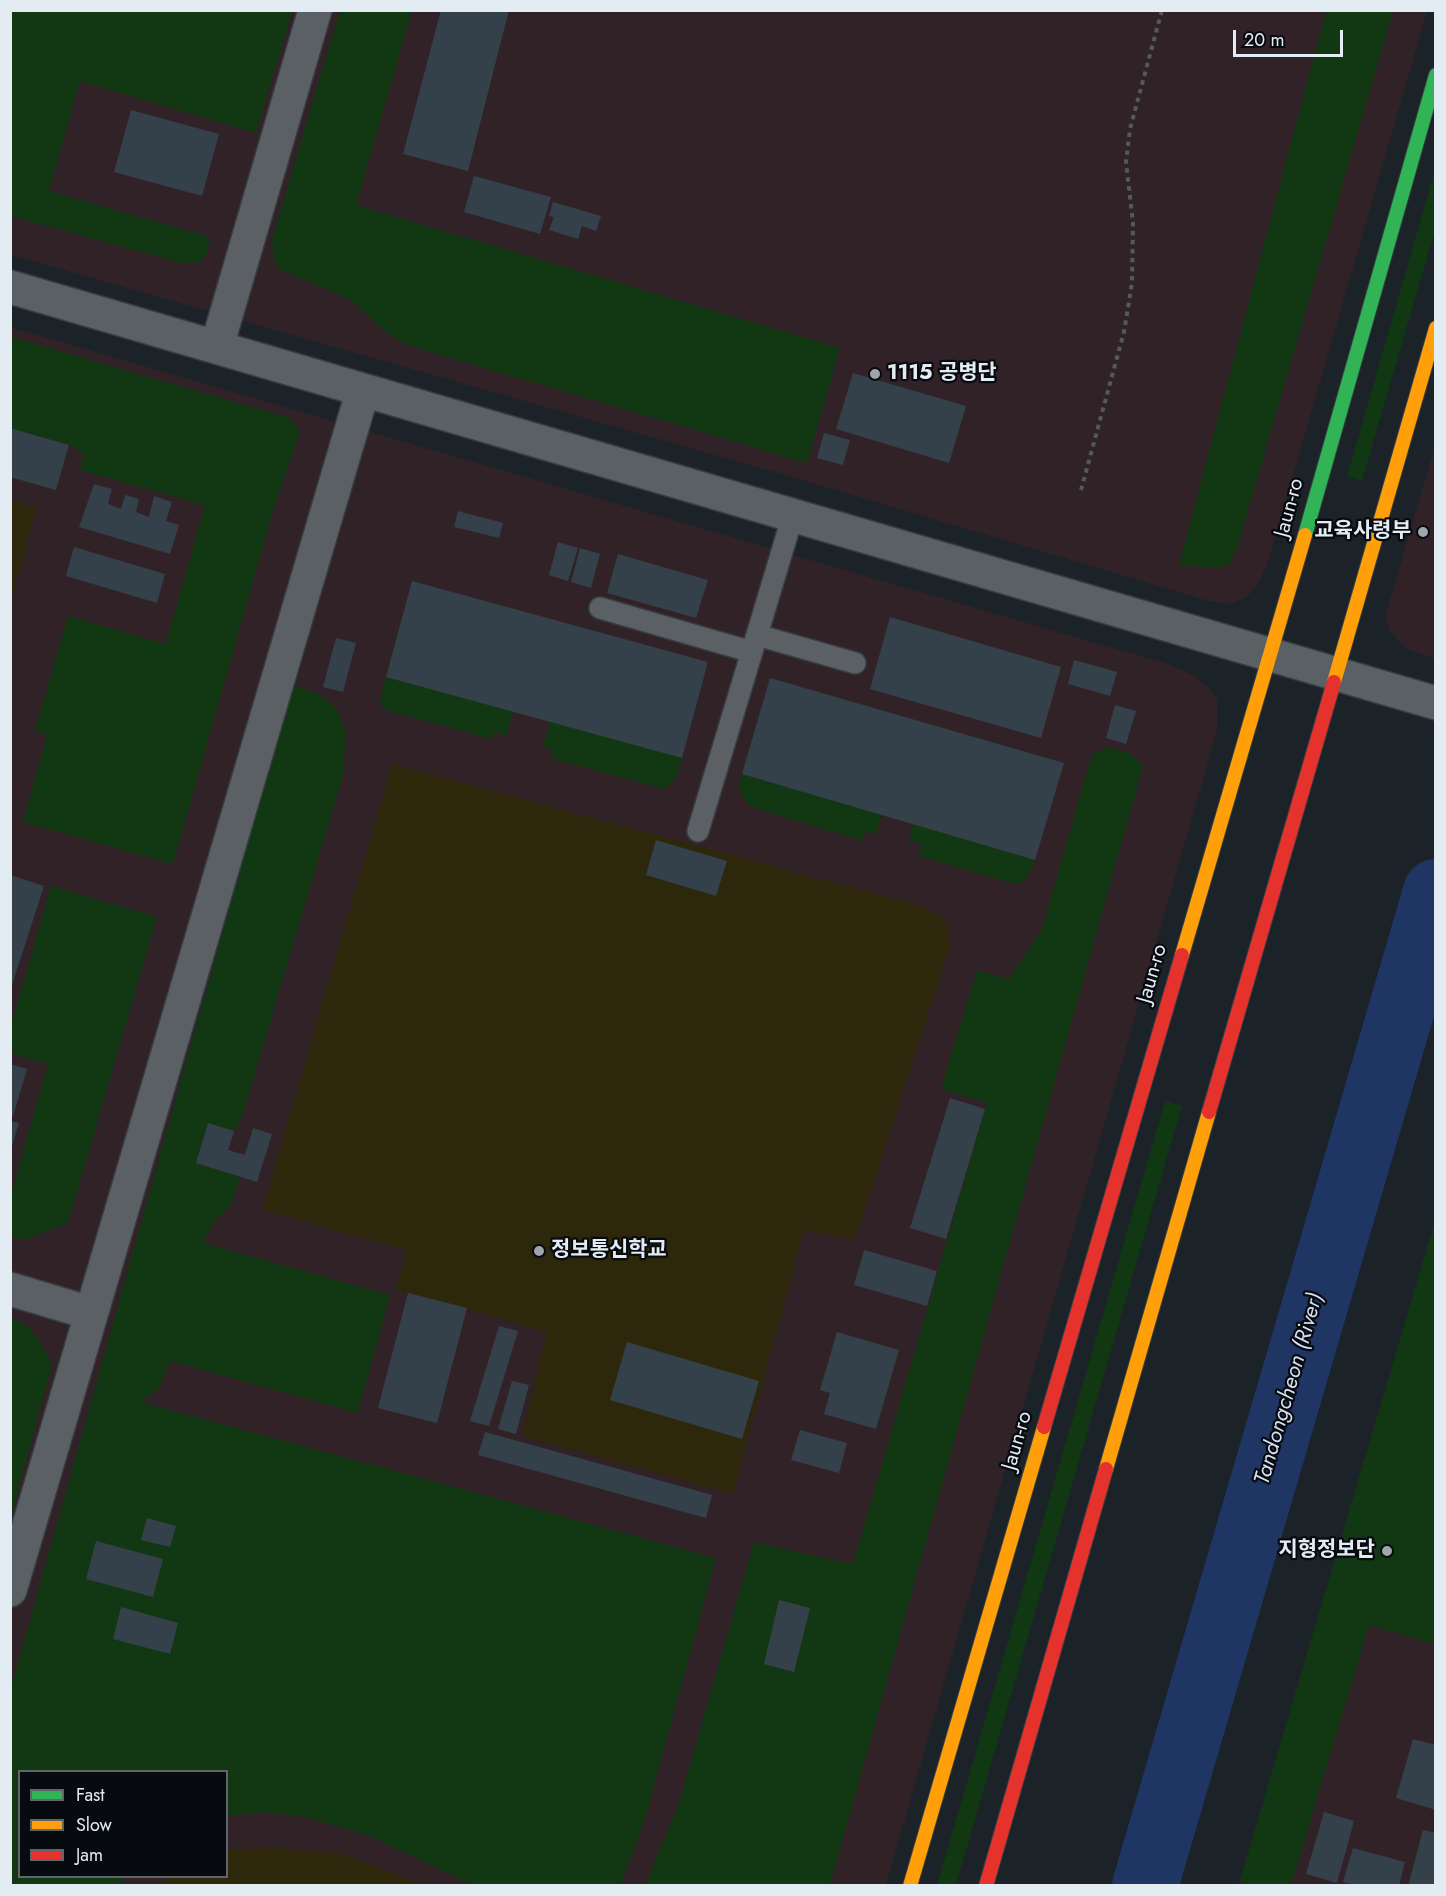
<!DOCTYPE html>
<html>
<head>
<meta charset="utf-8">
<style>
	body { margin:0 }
	#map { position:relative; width:1446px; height:1896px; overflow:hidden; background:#1b2228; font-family:Jost,sans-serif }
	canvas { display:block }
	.frame { position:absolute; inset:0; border:12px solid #e4ecf3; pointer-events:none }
	.legend { position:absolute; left:18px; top:1770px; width:210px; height:108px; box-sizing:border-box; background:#070b10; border:2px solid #5f656b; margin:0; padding:8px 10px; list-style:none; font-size:18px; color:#e4ecf3 }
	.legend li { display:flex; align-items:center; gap:12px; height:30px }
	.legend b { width:30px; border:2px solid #5f656b }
	.scale { position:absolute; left:1233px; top:30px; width:110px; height:27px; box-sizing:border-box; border:3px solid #e4ecf3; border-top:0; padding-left:8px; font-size:18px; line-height:21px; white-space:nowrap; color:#e4ecf3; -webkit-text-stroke:4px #070b10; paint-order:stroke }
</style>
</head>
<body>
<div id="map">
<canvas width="1446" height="1896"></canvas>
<div class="frame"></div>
<ul class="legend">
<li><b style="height:8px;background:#30b455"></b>Fast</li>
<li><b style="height:8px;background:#ff9f0a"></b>Slow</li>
<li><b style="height:8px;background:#e5322d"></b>Jam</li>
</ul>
<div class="scale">20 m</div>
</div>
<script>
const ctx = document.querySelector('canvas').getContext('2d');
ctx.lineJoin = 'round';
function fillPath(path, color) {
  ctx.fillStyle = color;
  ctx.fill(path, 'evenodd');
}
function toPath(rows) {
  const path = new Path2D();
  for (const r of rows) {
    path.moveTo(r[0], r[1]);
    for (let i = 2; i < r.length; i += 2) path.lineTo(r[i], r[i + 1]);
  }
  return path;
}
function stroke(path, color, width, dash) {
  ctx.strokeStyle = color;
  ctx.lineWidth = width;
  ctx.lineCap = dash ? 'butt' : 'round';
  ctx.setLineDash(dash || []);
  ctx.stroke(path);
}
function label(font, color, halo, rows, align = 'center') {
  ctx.font = font + ' Jost,"Noto Sans KR",sans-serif';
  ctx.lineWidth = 4.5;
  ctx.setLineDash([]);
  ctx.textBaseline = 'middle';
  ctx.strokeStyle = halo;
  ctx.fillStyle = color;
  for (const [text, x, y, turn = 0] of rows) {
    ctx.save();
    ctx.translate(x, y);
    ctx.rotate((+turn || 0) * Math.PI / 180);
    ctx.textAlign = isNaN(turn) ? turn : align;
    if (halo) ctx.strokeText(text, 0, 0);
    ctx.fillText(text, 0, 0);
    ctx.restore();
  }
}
const education = toPath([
	[10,11,1427,11,1267,566,1258,584,1246,598,1230,604,1209,601,795,478,11,255],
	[10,327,1168,664,1193,675,1211,690,1217,700,1217,731,886,1885,11,1885],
	[20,1772,226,1772,226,1876,20,1876],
	[1435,447,1435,659,1405,648,1390,631,1385,617],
	[1435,1221,1435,1885,1238,1886,1240,1880]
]);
const green = toPath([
	[340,10,412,11,356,205,840,348,807,463,420,349,401,342,385,331,351,300,279,269,273,256,272,240],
	[10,11,292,11,256,133,80,81,49,191,210,237,207,252,200,262,182,263,11,216],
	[1326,11,1393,11,1237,548,1229,565,1217,568,1179,565],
	[1435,170,1435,230,1362,481,1347,476],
	[11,337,290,418,300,432,274,507,173,864,23,822,47,735,35,731,68,616,166,644,205,505,80,470,84,453,69,445,11,428],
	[386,677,513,711,506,736,494,732,492,739,389,711,382,707,380,699],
	[292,684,320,695,337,709,346,733,343,775,243,1114,234,1131,208,1123,196,1163,240,1177,231,1205,215,1220,203,1243,390,1295,358,1413,170,1361,159,1388,141,1402,716,1558,646,1815,621,1885,473,1885,370,1836,305,1817,261,1812,227,1816,226,1772,20,1772,20,1876,126,1877,119,1885,11,1886,11,1688],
	[550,721,682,758,676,779,664,789,551,758,554,750,543,747],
	[1108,747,1130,753,1143,766,830,1885,645,1886,678,1806,754,1542,853,1564,987,1103,941,1089,977,970,1009,979,1042,930,1092,754],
	[742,774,882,814,876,834,865,831,863,841,751,807,742,796,739,786],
	[913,824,1035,860,1031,871,1025,880,1015,884,919,856,922,844,909,840],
	[51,886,157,917,68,1223,25,1240,11,1236,11,1195,48,1064,11,1053,11,1026],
	[1165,1101,1182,1106,956,1885,937,1885],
	[1435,1221,1435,1644,1369,1625,1291,1885,1249,1885,1240,1880],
	[11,1317,27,1326,40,1341,52,1365,11,1517]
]);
const sand = toPath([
	[11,500,37,507,11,601,10,500],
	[392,764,925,907,942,917,948,927,951,943,855,1240,804,1230,733,1494,522,1436,547,1332,396,1290,407,1250,262,1210],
	[279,1848,342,1854,427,1885,161,1885,170,1877,226,1876,227,1849]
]);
const river = toPath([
	[1145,1886,1436,892]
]);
const building = toPath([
	[441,10,509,10,468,171,403,154],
	[131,110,219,134,202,196,114,172],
	[474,176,551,197,540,234,464,212],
	[553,202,601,216,596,231,582,226,578,239,549,230,554,217,549,216],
	[853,373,966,406,949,463,836,429],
	[10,428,69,445,56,490,10,477],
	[824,433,850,440,843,465,817,458],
	[94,484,112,489,108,504,121,509,125,495,139,499,136,512,149,517,154,496,172,502,166,521,179,525,170,554,79,527],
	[458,511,503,523,499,538,454,527],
	[558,542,578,548,568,581,549,575],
	[74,547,165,574,157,603,66,576],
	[580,548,600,554,591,588,571,582],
	[618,554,708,580,696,618,607,593],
	[412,581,708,662,682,758,386,677],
	[890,617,1061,667,1041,738,870,689],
	[336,638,356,643,343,692,323,687],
	[1074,660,1117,672,1110,696,1068,684],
	[770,678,1064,763,1035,860,742,774],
	[1115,705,1136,711,1126,744,1106,738],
	[656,840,727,861,716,896,646,875],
	[10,875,44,886,11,988,10,988],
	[10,1064,27,1069,13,1116,10,1115],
	[950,1098,985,1109,946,1239,910,1228],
	[10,1121,19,1123,11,1149,10,1148],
	[208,1123,234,1131,228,1150,245,1155,253,1128,272,1134,257,1182,196,1163],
	[864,1250,937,1271,927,1306,854,1285],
	[408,1293,467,1308,437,1423,378,1408],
	[499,1326,518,1331,489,1426,470,1421],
	[837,1332,899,1350,876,1429,824,1414,830,1393,820,1390],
	[627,1342,759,1381,742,1439,610,1400],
	[512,1381,529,1385,516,1434,498,1429],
	[800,1430,847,1443,839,1473,791,1460],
	[485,1432,712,1495,706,1518,478,1455],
	[147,1518,176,1526,170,1547,141,1540],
	[96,1541,163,1559,153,1597,86,1579],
	[779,1600,810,1608,794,1672,764,1664],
	[121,1607,178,1623,170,1654,113,1639],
	[1413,1739,1436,1745,1436,1810,1396,1798],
	[1324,1812,1354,1821,1337,1883,1306,1874],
	[1423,1830,1436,1833,1436,1886,1408,1886],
	[1353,1848,1405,1862,1399,1886,1357,1886,1343,1882]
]);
const path = toPath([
	[1081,490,1124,332,1132,283,1133,223,1126,162,1130,129,1162,10]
]);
const lane = toPath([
	[600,608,752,652],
	[757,635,855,663],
	[698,831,793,515]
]);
const street = toPath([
	[10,287,1436,703],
	[217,346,315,10],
	[10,1289,90,1313],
	[10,1590,363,390]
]);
const fast = toPath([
	[1305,535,1436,75]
]);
const slow = toPath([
	[1334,682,1436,328],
	[1182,955,1305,535],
	[1106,1469,1209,1112],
	[910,1886,1044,1427]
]);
const jam = toPath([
	[1209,1112,1334,682],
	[1044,1427,1182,955],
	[986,1886,1106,1469]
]);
const markers = [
	[875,374,6,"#9ea5ac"],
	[1423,532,6,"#9ea5ac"],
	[539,1251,6,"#9ea5ac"],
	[1387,1551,6,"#9ea5ac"]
];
const poiNames = [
	["1115 공병단",887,374],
	["교육사령부",1411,532,"right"],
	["정보통신학교",551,1251],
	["지형정보단",1375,1551,"right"]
];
const streetNames = [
	["Jaun-ro",1290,508,-75],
	["Jaun-ro",1153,974,-74],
	["Jaun-ro",1018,1441,-74]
];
const waterNames = [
	["Tandongcheon (River)",1290,1389,-74]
];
fillPath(education, '#312227');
fillPath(green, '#123713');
fillPath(sand, '#2d270b');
stroke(river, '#1f3564', 66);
fillPath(building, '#35414a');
stroke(lane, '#373d41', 24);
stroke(street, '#373d41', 36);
stroke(fast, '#373d41', 16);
stroke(slow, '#373d41', 16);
stroke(jam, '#373d41', 16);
stroke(path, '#53595e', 4, [4.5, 4.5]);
stroke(lane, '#5b6065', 21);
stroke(street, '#5b6065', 33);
stroke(fast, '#30b455', 14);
stroke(slow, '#ff9f0a', 14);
stroke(jam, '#e5322d', 14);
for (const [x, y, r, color] of markers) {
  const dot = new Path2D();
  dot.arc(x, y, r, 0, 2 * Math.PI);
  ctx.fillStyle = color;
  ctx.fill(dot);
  stroke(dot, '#070b10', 2);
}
label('bold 21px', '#e4ecf3', '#070b10', poiNames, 'left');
label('21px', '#e4ecf3', '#070b10', streetNames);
label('italic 22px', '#d6dfef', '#070b10', waterNames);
</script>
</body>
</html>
